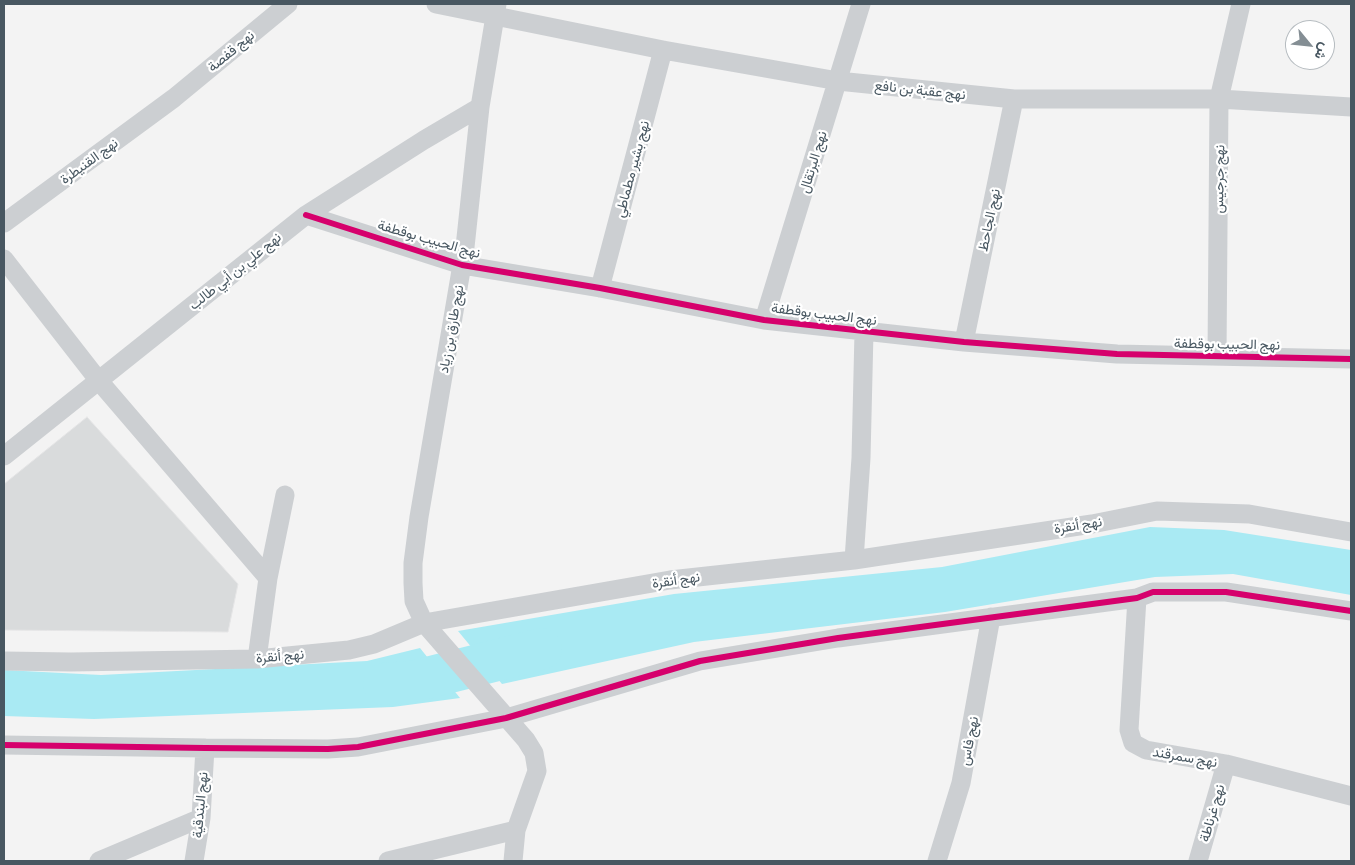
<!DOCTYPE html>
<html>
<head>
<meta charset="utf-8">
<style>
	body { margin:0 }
	#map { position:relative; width:1355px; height:865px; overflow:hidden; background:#f3f3f3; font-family:Commissioner,Vazirmatn,sans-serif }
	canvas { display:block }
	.frame { position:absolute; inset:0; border:5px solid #485761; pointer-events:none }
	.north { position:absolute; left:1285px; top:20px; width:50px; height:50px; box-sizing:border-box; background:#fff; border:1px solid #b6bcc0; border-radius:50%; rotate:118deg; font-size:14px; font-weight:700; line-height:20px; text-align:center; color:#485761 }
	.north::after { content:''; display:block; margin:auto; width:18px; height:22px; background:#848e94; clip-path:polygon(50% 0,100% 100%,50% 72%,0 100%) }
</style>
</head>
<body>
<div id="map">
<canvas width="1355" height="865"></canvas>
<div class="frame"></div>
<div class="north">ش</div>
</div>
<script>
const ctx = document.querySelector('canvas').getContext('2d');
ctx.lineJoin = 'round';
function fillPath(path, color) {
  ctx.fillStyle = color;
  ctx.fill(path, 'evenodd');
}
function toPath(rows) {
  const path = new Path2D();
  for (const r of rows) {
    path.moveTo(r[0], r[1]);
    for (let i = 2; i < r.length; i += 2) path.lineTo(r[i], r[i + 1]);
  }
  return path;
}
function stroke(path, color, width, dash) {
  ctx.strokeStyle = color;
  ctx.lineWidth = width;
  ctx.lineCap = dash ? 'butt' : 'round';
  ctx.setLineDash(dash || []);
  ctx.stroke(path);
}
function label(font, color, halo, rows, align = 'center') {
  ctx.font = font + ' Commissioner,Vazirmatn,sans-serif';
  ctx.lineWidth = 4.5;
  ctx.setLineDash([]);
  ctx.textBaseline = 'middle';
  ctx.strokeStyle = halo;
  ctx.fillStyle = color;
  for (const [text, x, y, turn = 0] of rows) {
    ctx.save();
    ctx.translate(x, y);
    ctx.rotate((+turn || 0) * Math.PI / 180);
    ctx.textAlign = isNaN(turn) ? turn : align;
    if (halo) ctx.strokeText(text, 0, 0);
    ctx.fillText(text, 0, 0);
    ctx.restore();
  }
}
const water = toPath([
	[1150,527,1224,530,1351,550,1351,595,1233,574,1155,577,945,612,694,642,502,684,458,631,674,594,942,567],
	[420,648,460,698,393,707,94,719,4,716,4,670,101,675,367,661]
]);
const river = toPath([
	[384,684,411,682,541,649]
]);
const building = toPath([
	[87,417,238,584,228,632,4,630,4,484,87,417]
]);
const street = toPath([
	[436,4,663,50,838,81,1014,99,1219,99,1351,107],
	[497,4,480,107,465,247,419,517,413,563,413,583,414,601,424,623,526,740,534,753,537,771,516,830,513,861],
	[306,215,462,265,600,288,764,320,964,342,1117,354,1351,359],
	[4,223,174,98,288,4],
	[4,259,99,381,268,578],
	[600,288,663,50],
	[764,320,861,4],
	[964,342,1014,99],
	[1217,356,1219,99,1241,4],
	[4,456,306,215,424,140,480,107],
	[854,560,861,458,864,332],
	[1137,598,1129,730,1133,743,1146,750,1226,764,1351,796],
	[257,659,268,578,285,495],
	[4,661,71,662,257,659,349,650,374,644,424,623,670,580,854,560,1092,524,1157,511,1249,514,1351,532],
	[4,745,205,748,328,749,358,747,506,718,700,661,838,638,1137,598,1153,592,1226,592,1351,611],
	[99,861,201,818],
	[194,861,201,818,205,748],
	[388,861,516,830],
	[937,861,961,783,991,617],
	[1198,861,1226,764]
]);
const cycleway = toPath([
	[306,215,462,265,600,288,764,320,964,342,1117,354,1351,359],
	[4,745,205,748,328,749,358,747,506,718,700,661,838,638,1137,598,1153,592,1226,592,1351,611]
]);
const streetNames = [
	["نهج قفصة",231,51,-40],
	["نهج عقبة بن نافع",920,90,6],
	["نهج القنيطرة",89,161,-36],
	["نهج البرتقال",813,162,-73],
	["نهج بشير مطماطي",632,169,-75],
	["نهج جرجيس",1219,179,-89],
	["نهج الجاحظ",989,220,-78],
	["نهج الحبيب بوقطفة",429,239,16],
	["نهج علي بن أبي طالب",235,271,-39],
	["نهج الحبيب بوقطفة",824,314,7],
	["نهج طارق بن زياد",451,329,-80],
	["نهج الحبيب بوقطفة",1227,344,1],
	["نهج أنقرة",1078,525,-9],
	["نهج أنقرة",676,580,-8],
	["نهج أنقرة",280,656,-5],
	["نهج فاس",969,741,-79],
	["نهج سمرقند",1185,757,10],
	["نهج البندقية",200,805,-85],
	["نهج غرناطة",1212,813,-74]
];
fillPath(water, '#a9eaf3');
stroke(river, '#a9eaf3', 42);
fillPath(building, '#d9dbdc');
stroke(building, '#e5e5e6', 1);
stroke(street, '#cccfd2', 19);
stroke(cycleway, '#d6006c', 6);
label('14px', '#485761', '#fff', streetNames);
</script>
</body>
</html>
